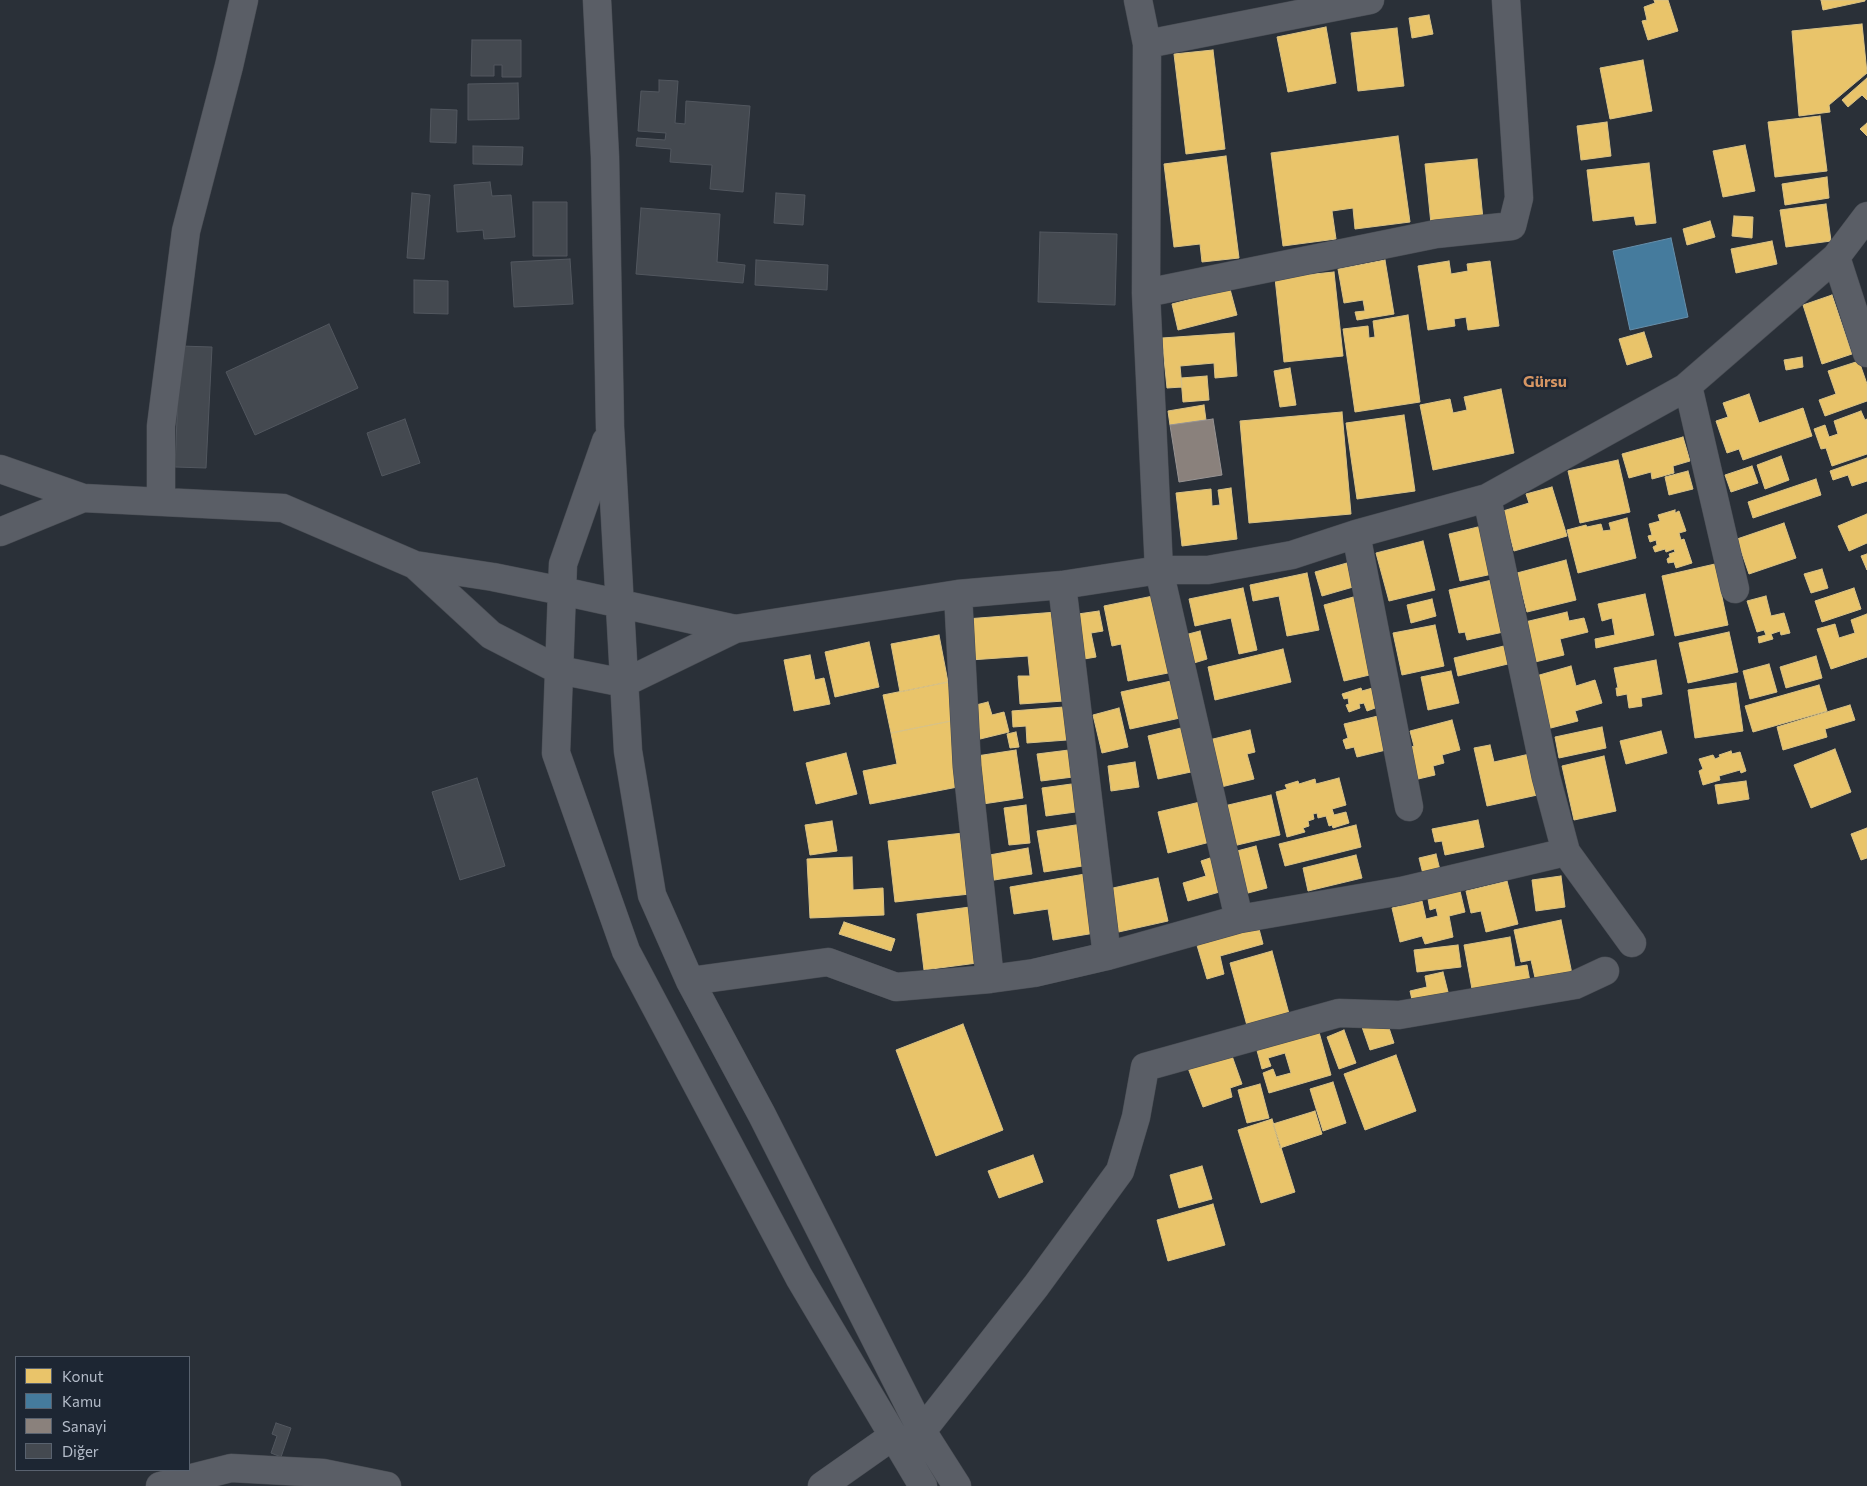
<!DOCTYPE html>
<html>
<head>
<meta charset="utf-8">
<style>
	body { margin:0 }
	#map { position:relative; width:1867px; height:1486px; overflow:hidden; background:#2a3038; font-family:Commissioner,sans-serif }
	canvas { display:block }
	.legend { position:absolute; left:15px; top:1356px; width:175px; height:115px; box-sizing:border-box; background:#1d2633; border:1px solid #59626f; margin:0; padding:6px 9px; list-style:none; font-size:15px; color:#b4bcc9 }
	.legend li { display:flex; align-items:center; gap:10px; height:25px }
	.legend b { width:25px; border:1px solid #59626f }
</style>
</head>
<body>
<div id="map">
<canvas width="1867" height="1486"></canvas>
<ul class="legend">
<li><b style="height:14px;background:#e9c46a"></b>Konut</li>
<li><b style="height:14px;background:#457b9d"></b>Kamu</li>
<li><b style="height:14px;background:#8a817c"></b>Sanayi</li>
<li><b style="height:14px;background:#444950"></b>Diğer</li>
</ul>
</div>
<script>
const ctx = document.querySelector('canvas').getContext('2d');
ctx.lineJoin = 'round';
function fillPath(path, color) {
  ctx.fillStyle = color;
  ctx.fill(path, 'evenodd');
}
function toPath(rows) {
  const path = new Path2D();
  for (const r of rows) {
    path.moveTo(r[0], r[1]);
    for (let i = 2; i < r.length; i += 2) path.lineTo(r[i], r[i + 1]);
  }
  return path;
}
function stroke(path, color, width, dash) {
  ctx.strokeStyle = color;
  ctx.lineWidth = width;
  ctx.lineCap = dash ? 'butt' : 'round';
  ctx.setLineDash(dash || []);
  ctx.stroke(path);
}
function label(font, color, halo, rows, align = 'center') {
  ctx.font = font + ' Commissioner,sans-serif';
  ctx.lineWidth = 5;
  ctx.setLineDash([]);
  ctx.textBaseline = 'middle';
  ctx.strokeStyle = halo;
  ctx.fillStyle = color;
  for (const [text, x, y, turn = 0] of rows) {
    ctx.save();
    ctx.translate(x, y);
    ctx.rotate((+turn || 0) * Math.PI / 180);
    ctx.textAlign = isNaN(turn) ? turn : align;
    if (halo) ctx.strokeText(text, 0, 0);
    ctx.fillText(text, 0, 0);
    ctx.restore();
  }
}
const homes = toPath([
	[1654,0,1668,0,1678,31,1648,40,1642,21,1647,20,1644,7,1655,3,1654,0],
	[1821,0,1865,0,1865,1,1823,10,1821,0],
	[1429,15,1433,34,1412,38,1409,18,1429,15],
	[1862,24,1867,73,1829,105,1830,112,1799,116,1792,31,1862,24],
	[1326,27,1336,83,1288,92,1277,37,1326,27],
	[1397,28,1404,86,1358,91,1351,33,1397,28],
	[1213,50,1225,149,1186,154,1174,54,1213,50],
	[1643,60,1652,111,1610,119,1600,68,1643,60],
	[1867,78,1867,100,1862,95,1848,107,1842,100,1867,78],
	[1820,116,1827,171,1775,177,1768,122,1820,116],
	[1607,122,1611,156,1581,160,1577,126,1607,122],
	[1867,123,1867,136,1860,129,1867,123],
	[1398,136,1410,222,1355,229,1353,208,1332,211,1336,239,1283,246,1271,153,1398,136],
	[1745,145,1755,191,1723,197,1713,151,1745,145],
	[1226,156,1239,258,1202,262,1200,244,1174,247,1164,164,1226,156],
	[1477,159,1483,219,1431,224,1425,164,1477,159],
	[1649,163,1656,223,1636,225,1634,216,1593,221,1587,170,1649,163],
	[1827,177,1829,198,1785,205,1782,184,1827,177],
	[1826,204,1831,241,1786,247,1780,210,1826,204],
	[1734,216,1753,217,1752,238,1732,236,1734,216],
	[1710,221,1715,237,1687,245,1683,229,1710,221],
	[1772,241,1777,264,1736,273,1731,249,1772,241],
	[1385,260,1394,314,1357,320,1355,312,1365,311,1363,300,1344,303,1338,269,1385,260],
	[1449,261,1451,274,1468,271,1467,264,1490,261,1499,326,1468,330,1466,317,1454,319,1455,326,1428,330,1418,266,1449,261],
	[1334,272,1343,356,1284,362,1275,278,1334,272],
	[1230,289,1237,315,1178,330,1172,304,1230,289],
	[1832,295,1852,354,1822,364,1803,305,1832,295],
	[1408,315,1420,402,1355,412,1343,329,1368,326,1369,338,1375,337,1373,321,1408,315],
	[1644,332,1652,357,1627,365,1619,339,1644,332],
	[1234,333,1237,376,1215,378,1214,363,1180,366,1182,387,1167,388,1162,338,1234,333],
	[1802,357,1803,367,1786,370,1784,360,1802,357],
	[1859,361,1867,384,1867,401,1825,416,1819,400,1836,394,1828,371,1859,361],
	[1290,368,1296,405,1280,407,1274,371,1290,368],
	[1207,376,1209,400,1183,402,1181,378,1207,376],
	[1501,389,1514,453,1433,470,1420,405,1450,399,1453,413,1467,410,1464,397,1501,389],
	[1749,394,1759,423,1803,408,1812,436,1743,460,1739,449,1727,453,1716,421,1728,417,1723,403,1749,394],
	[1204,405,1206,420,1170,425,1168,411,1204,405],
	[1861,411,1865,420,1867,419,1867,454,1832,466,1826,448,1821,449,1814,429,1825,425,1829,437,1838,434,1834,421,1861,411],
	[1342,412,1351,514,1249,523,1240,421,1342,412],
	[1404,415,1415,491,1357,499,1346,423,1404,415],
	[1683,437,1690,461,1673,466,1674,473,1652,479,1651,472,1629,478,1622,454,1683,437],
	[1781,456,1789,480,1765,489,1757,465,1781,456],
	[1867,458,1867,481,1852,486,1848,475,1833,480,1830,471,1867,458],
	[1618,460,1630,512,1580,523,1568,471,1618,460],
	[1752,466,1758,483,1731,492,1725,475,1752,466],
	[1688,471,1693,489,1669,495,1665,477,1688,471],
	[1816,479,1821,495,1753,518,1748,502,1816,479],
	[1552,487,1567,536,1514,551,1503,511,1529,503,1526,494,1552,487],
	[1231,488,1237,539,1182,546,1176,493,1211,489,1212,506,1220,505,1218,490,1231,488],
	[1675,510,1675,513,1679,511,1686,531,1679,533,1681,540,1684,539,1692,563,1676,568,1674,562,1668,563,1667,559,1670,557,1669,554,1675,552,1674,549,1666,552,1665,549,1655,552,1653,547,1657,545,1656,540,1650,542,1648,536,1652,535,1649,524,1660,521,1658,515,1675,510],
	[1867,514,1867,543,1849,551,1838,526,1867,514],
	[1627,518,1636,558,1578,573,1567,530,1586,525,1587,527,1601,524,1603,531,1611,530,1609,523,1627,518],
	[1784,523,1796,558,1749,574,1737,539,1784,523],
	[1486,525,1497,573,1460,581,1449,534,1486,525],
	[1423,541,1435,590,1389,601,1376,553,1423,541],
	[1867,554,1867,570,1861,556,1867,554],
	[1566,560,1576,600,1527,612,1517,573,1566,560],
	[1354,561,1360,585,1322,596,1315,572,1354,561],
	[1715,564,1728,625,1675,636,1662,576,1715,564],
	[1822,569,1828,588,1811,593,1804,574,1822,569],
	[1307,573,1319,630,1287,636,1279,596,1253,601,1250,585,1307,573],
	[1496,579,1508,631,1467,640,1465,632,1459,633,1449,590,1496,579],
	[1243,588,1257,650,1239,654,1231,618,1195,626,1189,599,1243,588],
	[1854,588,1861,609,1822,622,1815,601,1854,588],
	[1645,594,1654,635,1596,648,1595,639,1615,635,1612,618,1602,621,1598,604,1645,594],
	[1158,595,1173,672,1128,681,1121,644,1112,646,1104,606,1158,595],
	[1357,596,1378,673,1344,681,1324,605,1357,596],
	[1766,596,1771,616,1784,613,1790,633,1781,635,1780,631,1771,634,1773,639,1759,643,1758,637,1766,635,1764,630,1757,632,1747,601,1766,596],
	[1432,599,1436,616,1411,623,1407,605,1432,599],
	[1099,611,1103,631,1091,633,1096,657,1078,660,1071,615,1099,611],
	[1057,612,1064,701,1020,704,1018,676,1030,676,1028,656,970,660,966,619,1057,612],
	[1567,612,1569,621,1584,618,1588,632,1560,639,1564,655,1535,662,1525,622,1567,612],
	[1867,614,1867,657,1831,669,1817,629,1835,624,1839,638,1855,633,1851,620,1867,614],
	[1435,625,1444,666,1402,675,1393,633,1435,625],
	[1200,631,1207,659,1184,666,1177,637,1200,631],
	[1729,632,1738,672,1688,683,1679,643,1729,632],
	[939,635,948,682,900,692,891,644,939,635],
	[869,642,879,687,835,697,825,652,869,642],
	[1508,645,1512,663,1458,676,1454,658,1508,645],
	[1283,649,1291,682,1215,700,1208,667,1283,649],
	[810,655,815,680,824,678,830,704,794,711,784,660,810,655],
	[1816,656,1822,678,1786,688,1780,667,1816,656],
	[1656,660,1662,694,1641,698,1642,706,1629,708,1627,694,1617,696,1616,688,1618,688,1614,668,1656,660],
	[1769,664,1777,692,1750,699,1743,671,1769,664],
	[1571,666,1576,686,1595,680,1602,703,1575,711,1578,721,1543,730,1529,678,1571,666],
	[1451,671,1459,703,1428,710,1421,677,1451,671],
	[1171,681,1180,718,1130,729,1121,692,1171,681],
	[948,682,956,720,891,733,883,695,948,682],
	[1736,683,1743,731,1695,738,1688,690,1736,683],
	[1819,685,1827,711,1753,732,1745,706,1819,685],
	[1376,687,1378,707,1367,711,1364,703,1359,704,1360,708,1349,712,1346,705,1349,704,1348,698,1344,699,1342,694,1361,688,1362,691,1376,687],
	[988,702,992,715,1004,712,1009,732,976,740,968,707,988,702],
	[1850,705,1855,720,1825,729,1827,737,1783,750,1777,727,1850,705],
	[1064,707,1067,740,1027,743,1026,726,1013,727,1012,711,1064,707],
	[1119,708,1128,747,1102,753,1093,715,1119,708],
	[1378,716,1386,750,1357,757,1354,747,1346,749,1343,740,1348,738,1344,724,1378,716],
	[956,720,968,785,870,804,863,771,897,764,891,733,956,720],
	[1452,720,1460,750,1442,755,1444,763,1433,766,1435,775,1414,780,1406,749,1414,746,1410,731,1452,720],
	[1602,727,1606,748,1559,758,1555,737,1602,727],
	[1181,728,1191,772,1158,779,1148,736,1181,728],
	[1250,730,1255,752,1247,754,1254,779,1221,787,1209,740,1250,730],
	[1661,731,1667,753,1626,764,1620,741,1661,731],
	[1016,732,1019,747,1010,748,1007,734,1016,732],
	[1490,745,1494,762,1534,753,1542,794,1487,806,1474,748,1490,745],
	[1077,749,1081,776,1041,781,1037,754,1077,749],
	[1835,749,1851,792,1811,808,1794,765,1835,749],
	[1016,750,1023,798,976,805,970,757,1016,750],
	[1731,751,1732,754,1740,752,1746,771,1741,773,1740,770,1719,776,1720,780,1703,785,1699,771,1703,769,1699,759,1713,755,1715,759,1720,757,1719,755,1731,751],
	[846,753,857,794,816,804,806,763,846,753],
	[1604,756,1616,811,1574,820,1562,766,1604,756],
	[1135,762,1139,787,1111,791,1108,766,1135,762],
	[1339,778,1346,805,1332,809,1334,815,1346,812,1349,823,1333,828,1332,825,1329,826,1326,816,1318,818,1317,813,1313,814,1314,819,1308,821,1309,826,1303,828,1305,832,1287,837,1276,792,1287,789,1285,785,1298,781,1299,784,1315,779,1316,784,1339,778],
	[1746,781,1749,799,1718,804,1715,785,1746,781],
	[1079,783,1083,811,1046,816,1042,788,1079,783],
	[1271,795,1280,835,1233,846,1224,806,1271,795],
	[1200,802,1210,842,1168,853,1158,812,1200,802],
	[1026,805,1030,843,1009,845,1004,808,1026,805],
	[1478,820,1484,847,1445,855,1442,841,1435,842,1432,829,1478,820],
	[832,821,837,851,810,855,805,825,832,821],
	[1082,824,1089,865,1044,872,1037,831,1082,824],
	[1356,825,1361,847,1285,866,1279,844,1356,825],
	[1867,828,1867,858,1861,860,1851,834,1867,828],
	[964,833,970,894,895,902,888,841,964,833],
	[1256,846,1267,888,1248,893,1237,851,1256,846],
	[1028,848,1032,874,988,881,984,856,1028,848],
	[1436,854,1441,874,1424,878,1419,858,1436,854],
	[1356,855,1362,878,1308,891,1303,868,1356,855],
	[852,857,853,890,883,888,884,915,810,918,807,859,852,857],
	[1213,857,1223,891,1188,901,1183,883,1206,876,1201,861,1213,857],
	[1085,874,1095,933,1053,940,1048,909,1014,914,1010,887,1085,874],
	[1561,876,1565,907,1536,911,1532,880,1561,876],
	[1158,878,1168,921,1114,933,1104,890,1158,878],
	[1507,881,1518,924,1486,932,1481,911,1471,913,1466,891,1507,881],
	[1460,891,1465,912,1449,916,1453,937,1425,944,1422,936,1400,942,1392,908,1422,901,1426,919,1438,916,1436,908,1430,910,1428,899,1460,891],
	[970,907,977,963,924,970,917,914,970,907],
	[1561,920,1572,974,1536,982,1531,960,1521,962,1514,930,1561,920],
	[844,922,895,939,891,951,839,934,844,922],
	[1258,925,1263,944,1220,956,1224,974,1207,979,1196,942,1258,925],
	[1510,937,1515,967,1527,965,1531,987,1472,989,1464,945,1510,937],
	[1458,945,1461,967,1417,972,1414,950,1458,945],
	[1272,951,1291,1021,1249,1033,1230,963,1272,951],
	[1443,972,1450,1000,1413,1004,1410,991,1427,987,1425,976,1443,972],
	[1386,1019,1394,1043,1370,1050,1362,1027,1386,1019],
	[963,1024,1003,1130,936,1156,896,1050,963,1024],
	[1317,1025,1331,1075,1269,1093,1263,1073,1273,1069,1276,1077,1291,1073,1285,1053,1268,1058,1271,1066,1262,1069,1255,1043,1317,1025],
	[1344,1030,1356,1063,1339,1069,1327,1037,1344,1030],
	[1231,1053,1242,1084,1230,1088,1232,1097,1203,1107,1188,1068,1231,1053],
	[1396,1055,1416,1111,1365,1130,1344,1074,1396,1055],
	[1333,1082,1346,1123,1323,1131,1310,1089,1333,1082],
	[1260,1084,1269,1118,1247,1123,1238,1090,1260,1084],
	[1315,1111,1322,1134,1280,1148,1273,1124,1315,1111],
	[1272,1119,1295,1192,1261,1203,1238,1130,1272,1119],
	[1033,1155,1043,1182,999,1198,988,1171,1033,1155],
	[1202,1166,1212,1199,1179,1208,1170,1175,1202,1166],
	[1213,1204,1225,1245,1168,1261,1157,1220,1213,1204]
]);
const public = toPath([
	[1671,238,1688,317,1630,330,1613,251,1671,238]
]);
const industry = toPath([
	[1213,419,1222,475,1179,482,1170,425,1213,419]
]);
const building = toPath([
	[472,40,521,40,521,77,502,77,502,65,494,65,494,76,471,76,472,40],
	[659,80,678,81,675,123,685,124,686,101,750,106,743,192,710,189,712,165,670,162,671,149,636,146,637,138,665,140,666,133,638,131,641,91,659,92,659,80],
	[518,83,519,119,468,120,468,84,518,83],
	[431,109,457,110,456,143,430,142,431,109],
	[473,146,523,147,522,165,473,164,473,146],
	[490,182,492,196,511,195,515,237,484,239,483,230,457,232,454,185,490,182],
	[412,193,430,195,424,259,407,258,412,193],
	[776,193,805,195,803,225,774,223,776,193],
	[533,202,567,202,567,256,533,256,533,202],
	[641,208,720,214,717,262,745,265,743,283,636,274,641,208],
	[1040,232,1117,234,1115,305,1038,302,1040,232],
	[570,259,573,304,514,307,511,262,570,259],
	[756,260,828,265,827,290,755,285,756,260],
	[414,280,448,281,448,314,414,313,414,280],
	[329,324,358,388,255,435,226,372,329,324],
	[180,346,212,347,206,468,175,467,180,346],
	[405,419,420,463,382,476,367,433,405,419],
	[477,778,505,866,460,880,432,792,477,778],
	[276,1423,291,1428,281,1457,271,1453,277,1436,272,1434,276,1423]
]);
const minor = toPath([
	[597,0,605,157,610,427,628,751,652,895,690,981,762,1115,922,1431,957,1486],
	[1138,0,1147,44,1146,293,1159,570,1239,919],
	[1147,44,1370,0],
	[1836,257,1867,353],
	[1146,293,1436,234,1512,226,1519,198,1506,0],
	[1688,386,1735,589],
	[606,441,563,564,556,753,626,951,799,1277,923,1486],
	[0,469,83,498,283,508,415,565,493,577,562,591,735,629],
	[1487,498,1546,777,1566,852,1632,943],
	[161,502,161,426,186,231,229,66,244,0],
	[0,532,83,498],
	[1356,534,1409,807],
	[415,565,491,635,559,670,624,683,735,629,958,594,1062,585,1159,570,1208,570,1292,555,1356,534,1487,498,1685,388,1836,257,1867,216],
	[1062,585,1107,956],
	[958,594,967,766,990,979],
	[690,981,828,962,896,987,990,979,1034,973,1107,956,1239,919,1401,891,1566,852],
	[922,1431,1036,1286,1120,1171,1136,1117,1145,1067,1339,1013,1399,1015,1575,985,1605,971],
	[160,1486,231,1468,323,1473,387,1486],
	[822,1486,893,1436]
]);
const quarterNames = [
	["Gürsu",1545,382]
];
fillPath(homes, '#e9c46a');
stroke(homes, '#d9c286', 1);
fillPath(public, '#457b9d');
stroke(public, '#668eaa', 1);
fillPath(industry, '#8a817c');
stroke(industry, '#979393', 1);
fillPath(building, '#444950');
stroke(building, '#52575f', 1);
stroke(minor, '#484c53', 29);
stroke(minor, '#5a5e66', 28);
label('bold 16px', '#d59563', '#1d2633', quarterNames);
</script>
</body>
</html>
